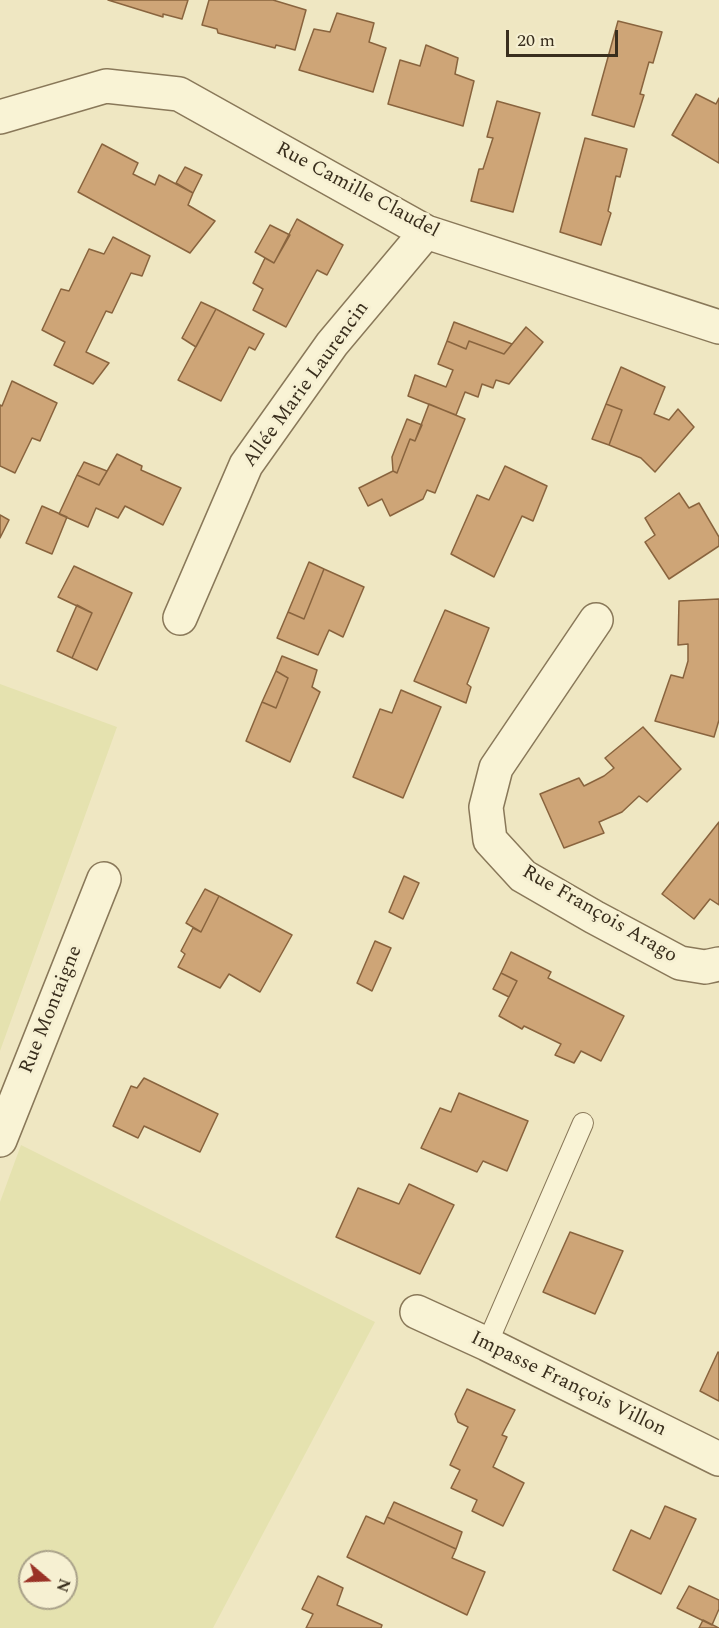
<!DOCTYPE html>
<html>
<head>
<meta charset="utf-8">
<style>
	body { margin:0 }
	#map { position:relative; width:719px; height:1628px; overflow:hidden; background:#efe7c2; font-family:Spectral,serif }
	canvas { display:block }
	.north { position:absolute; left:18px; top:1550px; width:60px; height:60px; box-sizing:border-box; background:#f6f0d2; border:2px solid #aaa28a; border-radius:50%; rotate:109deg; font-size:16px; font-weight:700; line-height:24px; text-align:center; color:#392e1d }
	.north::after { content:''; display:block; margin:auto; width:21px; height:27px; background:#9a3327; clip-path:polygon(50% 0,100% 100%,50% 72%,0 100%) }
	.scale { position:absolute; left:506px; top:30px; width:112px; height:27px; box-sizing:border-box; border:3px solid #392e1d; border-top:0; padding-left:8px; font-size:18px; line-height:21px; white-space:nowrap; color:#392e1d; -webkit-text-stroke:4px #f6f0d2; paint-order:stroke }
</style>
</head>
<body>
<div id="map">
<canvas width="719" height="1628"></canvas>
<div class="north">N</div>
<div class="scale">20 m</div>
</div>
<script>
const ctx = document.querySelector('canvas').getContext('2d');
ctx.lineJoin = 'round';
function fillPath(path, color) {
  ctx.fillStyle = color;
  ctx.fill(path, 'evenodd');
}
function toPath(rows) {
  const path = new Path2D();
  for (const r of rows) {
    path.moveTo(r[0], r[1]);
    for (let i = 2; i < r.length; i += 2) path.lineTo(r[i], r[i + 1]);
  }
  return path;
}
function stroke(path, color, width, dash) {
  ctx.strokeStyle = color;
  ctx.lineWidth = width;
  ctx.lineCap = dash ? 'butt' : 'round';
  ctx.setLineDash(dash || []);
  ctx.stroke(path);
}
function label(font, color, halo, rows, align = 'center') {
  ctx.font = font + ' Spectral,serif';
  ctx.lineWidth = 6;
  ctx.setLineDash([]);
  ctx.textBaseline = 'middle';
  ctx.strokeStyle = halo;
  ctx.fillStyle = color;
  for (const [text, x, y, turn = 0] of rows) {
    ctx.save();
    ctx.translate(x, y);
    ctx.rotate((+turn || 0) * Math.PI / 180);
    ctx.textAlign = isNaN(turn) ? turn : align;
    if (halo) ctx.strokeText(text, 0, 0);
    ctx.fillText(text, 0, 0);
    ctx.restore();
  }
}
const farmland = toPath([
	[0,684,117,727,0,1051],
	[21,1145,375,1322,213,1628,0,1628,0,1202],
	[30,1562,66,1562,66,1598,30,1598]
]);
const building = toPath([
	[108,0,188,0,182,19,163,14,163,17,108,0],
	[209,0,273,0,306,10,295,50,276,45,275,48,218,33,217,29,202,25,209,0],
	[337,13,374,23,369,42,386,48,373,92,299,70,314,29,330,32,337,13],
	[618,21,662,32,653,63,649,62,640,94,644,95,634,127,592,115,618,21],
	[426,45,458,58,455,74,474,81,463,126,388,104,400,60,420,66,426,45],
	[696,94,716,104,719,98,719,163,672,135,696,94],
	[497,101,540,113,513,212,471,201,479,169,483,169,493,138,487,137,497,101],
	[585,138,627,149,620,177,616,176,608,211,611,213,601,245,560,232,585,138],
	[102,144,138,163,133,174,155,185,159,175,193,193,188,205,215,221,190,253,78,192,102,144],
	[185,167,202,175,193,193,176,183,185,167],
	[297,219,343,245,327,275,317,270,286,327,253,310,263,289,253,283,265,258,274,263,297,219],
	[270,225,290,235,274,263,255,252,270,225],
	[113,237,150,256,142,276,131,273,112,313,106,311,86,352,109,363,93,384,54,365,65,342,42,330,61,289,69,291,89,249,104,254,113,237],
	[201,302,216,309,196,347,182,338,201,302],
	[216,309,264,334,255,350,249,347,221,401,178,380,216,309],
	[454,322,512,344,504,354,469,341,466,349,447,341,454,322],
	[526,327,543,342,509,384,496,380,493,388,482,384,478,397,465,392,456,415,408,396,415,375,446,387,453,370,438,364,447,341,466,349,469,341,504,354,526,327],
	[621,367,665,387,654,414,669,420,678,409,694,427,655,472,641,458,609,445,622,410,606,404,621,367],
	[12,381,57,403,40,441,32,438,15,473,0,466,0,405,2,406,12,381],
	[429,404,465,419,435,493,427,490,423,499,390,516,382,499,368,506,359,488,393,471,397,473,410,439,415,441,429,404],
	[606,404,622,410,609,445,592,439,606,404],
	[407,419,422,425,415,441,410,439,397,473,393,471,392,457,407,419],
	[117,454,142,466,141,470,181,488,163,525,125,506,118,518,96,508,88,527,59,514,77,475,99,485,117,454],
	[84,462,107,471,99,485,77,475,84,462],
	[505,466,547,486,533,521,522,516,494,577,451,554,477,495,489,500,505,466],
	[679,493,689,508,699,503,719,537,719,546,669,579,645,542,655,535,645,518,679,493],
	[42,506,67,517,52,554,26,543,42,506],
	[0,515,9,520,0,538,0,515],
	[309,562,324,569,304,619,288,612,309,562],
	[74,566,132,593,97,670,72,658,92,613,58,597,74,566],
	[324,569,364,587,343,637,329,630,318,655,277,638,288,612,304,619,324,569],
	[719,599,719,720,714,737,655,721,671,675,683,678,688,661,688,644,678,645,679,601,719,599],
	[77,605,92,613,72,658,57,651,77,605],
	[445,610,489,628,467,684,471,687,466,703,414,681,445,610],
	[282,656,317,670,312,687,320,692,290,762,246,741,262,702,276,708,288,678,276,671,282,656],
	[276,671,288,678,276,708,262,702,276,671],
	[401,690,441,707,403,798,353,777,380,709,392,713,401,690],
	[643,727,681,769,647,802,639,796,622,812,599,822,604,833,564,848,540,794,579,778,584,786,604,776,614,768,605,758,643,727],
	[719,822,719,905,710,899,694,919,662,894,719,822],
	[404,876,419,883,403,919,389,912,404,876],
	[205,889,219,896,201,932,186,923,205,889],
	[219,896,292,935,260,992,229,974,220,988,178,967,185,954,181,951,193,928,201,932,219,896],
	[375,941,391,948,372,991,357,983,375,941],
	[511,952,551,972,548,978,624,1016,601,1061,581,1051,574,1063,555,1055,561,1044,524,1026,522,1029,499,1016,517,981,501,973,511,952],
	[501,973,517,981,509,997,493,989,501,973],
	[144,1078,218,1114,200,1152,144,1126,138,1138,113,1126,131,1086,137,1088,144,1078],
	[459,1093,528,1121,507,1171,483,1161,477,1172,421,1148,440,1108,451,1112,459,1093],
	[409,1184,454,1205,420,1274,336,1237,358,1188,399,1204,409,1184],
	[570,1232,623,1251,595,1314,543,1292,570,1232],
	[718,1352,719,1353,719,1401,700,1391,718,1352],
	[467,1389,515,1410,502,1435,507,1437,493,1467,524,1483,503,1526,472,1511,477,1500,451,1488,460,1470,450,1465,468,1427,458,1422,455,1414,467,1389],
	[394,1502,462,1532,456,1549,387,1517,394,1502],
	[665,1506,696,1519,661,1594,613,1570,631,1530,650,1539,665,1506],
	[366,1516,384,1524,387,1517,456,1549,452,1558,485,1572,467,1615,347,1557,366,1516],
	[318,1576,343,1588,337,1605,382,1625,381,1628,306,1628,313,1614,302,1609,318,1576],
	[689,1586,719,1600,719,1609,712,1625,677,1608,689,1586],
	[703,1620,719,1628,699,1628,703,1620]
]);
const lane = toPath([
	[487,1344,583,1123]
]);
const street = toPath([
	[0,117,106,86,179,94,426,232,719,327],
	[180,618,246,465,332,344,426,232],
	[596,620,496,768,486,807,490,840,523,876,594,917,680,963,705,967,719,964],
	[0,1140,104,879],
	[417,1312,487,1344,719,1459]
]);
const streetNames = [
	["Rue Camille Claudel",357,191,28],
	["Allée Marie Laurencin",307,385,-54],
	["Rue François Arago",599,915,30],
	["Rue Montaigne",52,1010,-68],
	["Impasse François Villon",568,1385,26]
];
fillPath(farmland, '#e5e2af');
fillPath(building, '#cea577');
stroke(building, '#89643e', 1.5);
stroke(lane, '#897859', 22);
stroke(street, '#897859', 36);
stroke(lane, '#f9f3d5', 20);
stroke(street, '#f9f3d5', 33);
label('20px', '#392e1d', '#f6f0d2', streetNames);
</script>
</body>
</html>
